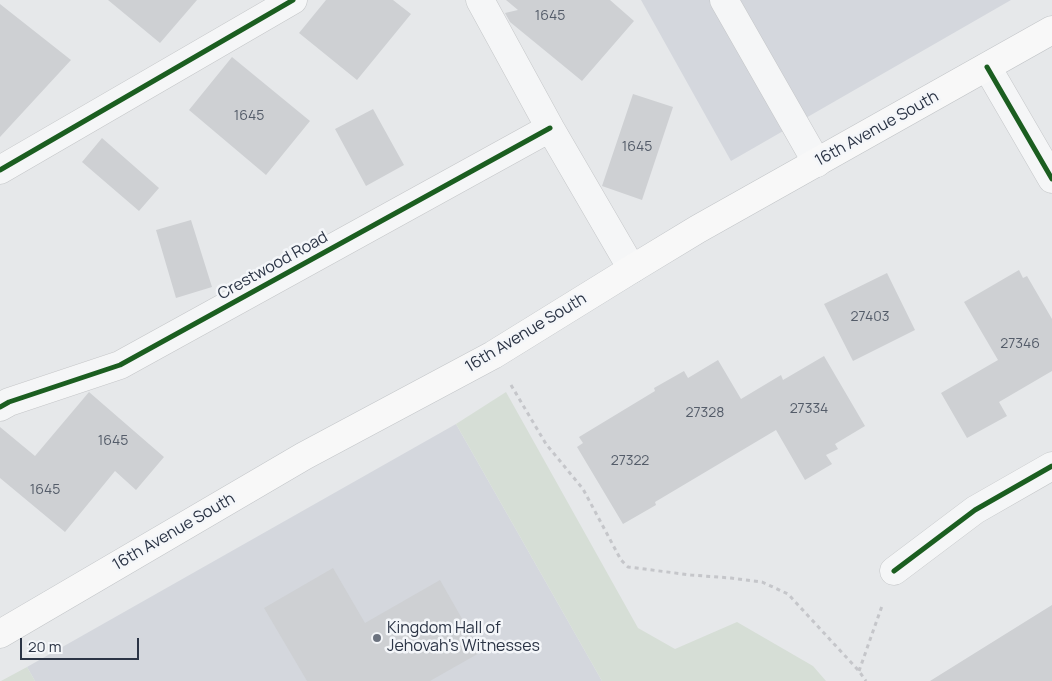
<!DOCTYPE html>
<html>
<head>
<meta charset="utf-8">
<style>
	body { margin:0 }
	#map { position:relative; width:1052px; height:681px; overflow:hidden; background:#e6e8ea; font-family:Manrope,sans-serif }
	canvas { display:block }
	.scale { position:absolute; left:20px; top:638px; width:119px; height:22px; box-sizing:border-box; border:2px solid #2b3445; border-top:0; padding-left:6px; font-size:15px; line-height:18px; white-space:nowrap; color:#2b3445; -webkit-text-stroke:4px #f4f6f9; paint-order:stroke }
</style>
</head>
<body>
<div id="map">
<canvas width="1052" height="681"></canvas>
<div class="scale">20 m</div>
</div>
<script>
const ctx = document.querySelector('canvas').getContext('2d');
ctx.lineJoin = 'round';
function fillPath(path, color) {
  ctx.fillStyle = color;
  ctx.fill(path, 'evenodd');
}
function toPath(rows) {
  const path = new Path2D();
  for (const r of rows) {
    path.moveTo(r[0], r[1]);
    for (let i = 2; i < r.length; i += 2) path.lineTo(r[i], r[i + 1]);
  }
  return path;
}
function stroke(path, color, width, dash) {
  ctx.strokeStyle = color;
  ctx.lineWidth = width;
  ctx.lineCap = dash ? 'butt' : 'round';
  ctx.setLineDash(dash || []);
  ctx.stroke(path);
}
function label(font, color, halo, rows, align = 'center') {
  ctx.font = font + ' Manrope,sans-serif';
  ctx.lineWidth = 5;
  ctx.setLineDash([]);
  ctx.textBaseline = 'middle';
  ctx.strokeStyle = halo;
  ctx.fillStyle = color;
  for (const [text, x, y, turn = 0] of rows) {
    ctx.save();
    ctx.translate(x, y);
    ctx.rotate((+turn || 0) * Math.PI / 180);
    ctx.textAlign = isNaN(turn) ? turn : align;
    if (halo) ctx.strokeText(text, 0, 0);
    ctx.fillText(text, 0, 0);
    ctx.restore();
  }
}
const built = toPath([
	[641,0,1011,0,731,161],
	[456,424,602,681,35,681,27,667]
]);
const green = toPath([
	[506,392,638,628,675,649,737,622,813,666,826,681,602,681,456,424],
	[27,667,35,681,1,681]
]);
const building = toPath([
	[108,0,197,0,160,43],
	[326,0,393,0,411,14,357,80,299,33],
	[506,0,610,0,634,21,582,81,510,22,505,13,518,10],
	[0,4,71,60,0,137],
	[232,57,310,121,266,175,189,110],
	[633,94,673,107,642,200,602,186],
	[373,109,404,165,366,186,335,129],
	[102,138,159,188,139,211,82,162],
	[191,220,212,287,176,298,156,230],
	[1019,270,1023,278,1027,276,1052,319,1052,371,999,402,1007,416,967,438,941,393,998,360,964,302],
	[887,273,915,330,853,361,824,304],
	[824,356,865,426,835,444,838,449,826,455,832,464,805,480,776,430,655,502,656,505,623,524,577,447,583,443,579,437,655,391,654,388,684,371,688,378,718,360,741,399,781,375,783,380],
	[89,392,164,457,136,490,115,471,65,532,0,478,0,427,35,456],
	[333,568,365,623,440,580,481,652,430,681,307,681,264,608],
	[1052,605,1052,681,930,681]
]);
const path = toPath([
	[511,385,546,444,583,489,621,560,628,567,691,575,731,578,762,582,788,594,859,671,866,681],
	[859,671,883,603]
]);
const minor = toPath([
	[480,0,550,128,632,269],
	[724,0,817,163],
	[987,67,1052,179],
	[0,170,293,0],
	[0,407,9,402,120,365,550,128],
	[894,571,975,510,1052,466]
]);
const major = toPath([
	[0,634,304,456,493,355,632,269,698,229,1052,30]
]);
const cycleway = toPath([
	[987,67,1052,179],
	[0,170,293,0],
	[0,407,9,402,120,365,550,128],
	[894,571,975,510,1052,466]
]);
const markers = [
	[377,638,5,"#6c737f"]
];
const numberNames = [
	["1645",550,16],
	["1645",249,116],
	["1645",637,147],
	["27403",870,317],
	["27346",1020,344],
	["27334",809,409],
	["27328",705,413],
	["1645",113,441],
	["27322",630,461],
	["1645",45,490]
];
const streetNames = [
	["16th Avenue South",877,129,-29],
	["Crestwood Road",273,266,-29],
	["16th Avenue South",526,333,-31],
	["16th Avenue South",174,532,-30]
];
const poiNames = [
	["Kingdom Hall of",387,629],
	["Jehovah's Witnesses",387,647]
];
fillPath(built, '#d4d7dd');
fillPath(green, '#d6ded6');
fillPath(building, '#ced0d3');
stroke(minor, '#c4c6c8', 29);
stroke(major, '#c2c5c8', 29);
stroke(path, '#c5c6ca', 3, [4, 4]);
stroke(minor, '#f5f6f7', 28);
stroke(major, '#f8f8f8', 28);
stroke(cycleway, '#1b5e20', 5);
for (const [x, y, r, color] of markers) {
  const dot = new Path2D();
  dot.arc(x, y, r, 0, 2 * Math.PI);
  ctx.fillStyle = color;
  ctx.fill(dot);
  stroke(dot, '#f4f6f9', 2);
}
label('14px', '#545c69', null, numberNames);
label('16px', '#2b3445', '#f4f6f9', streetNames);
label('16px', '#2b3445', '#f4f6f9', poiNames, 'left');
</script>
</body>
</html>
